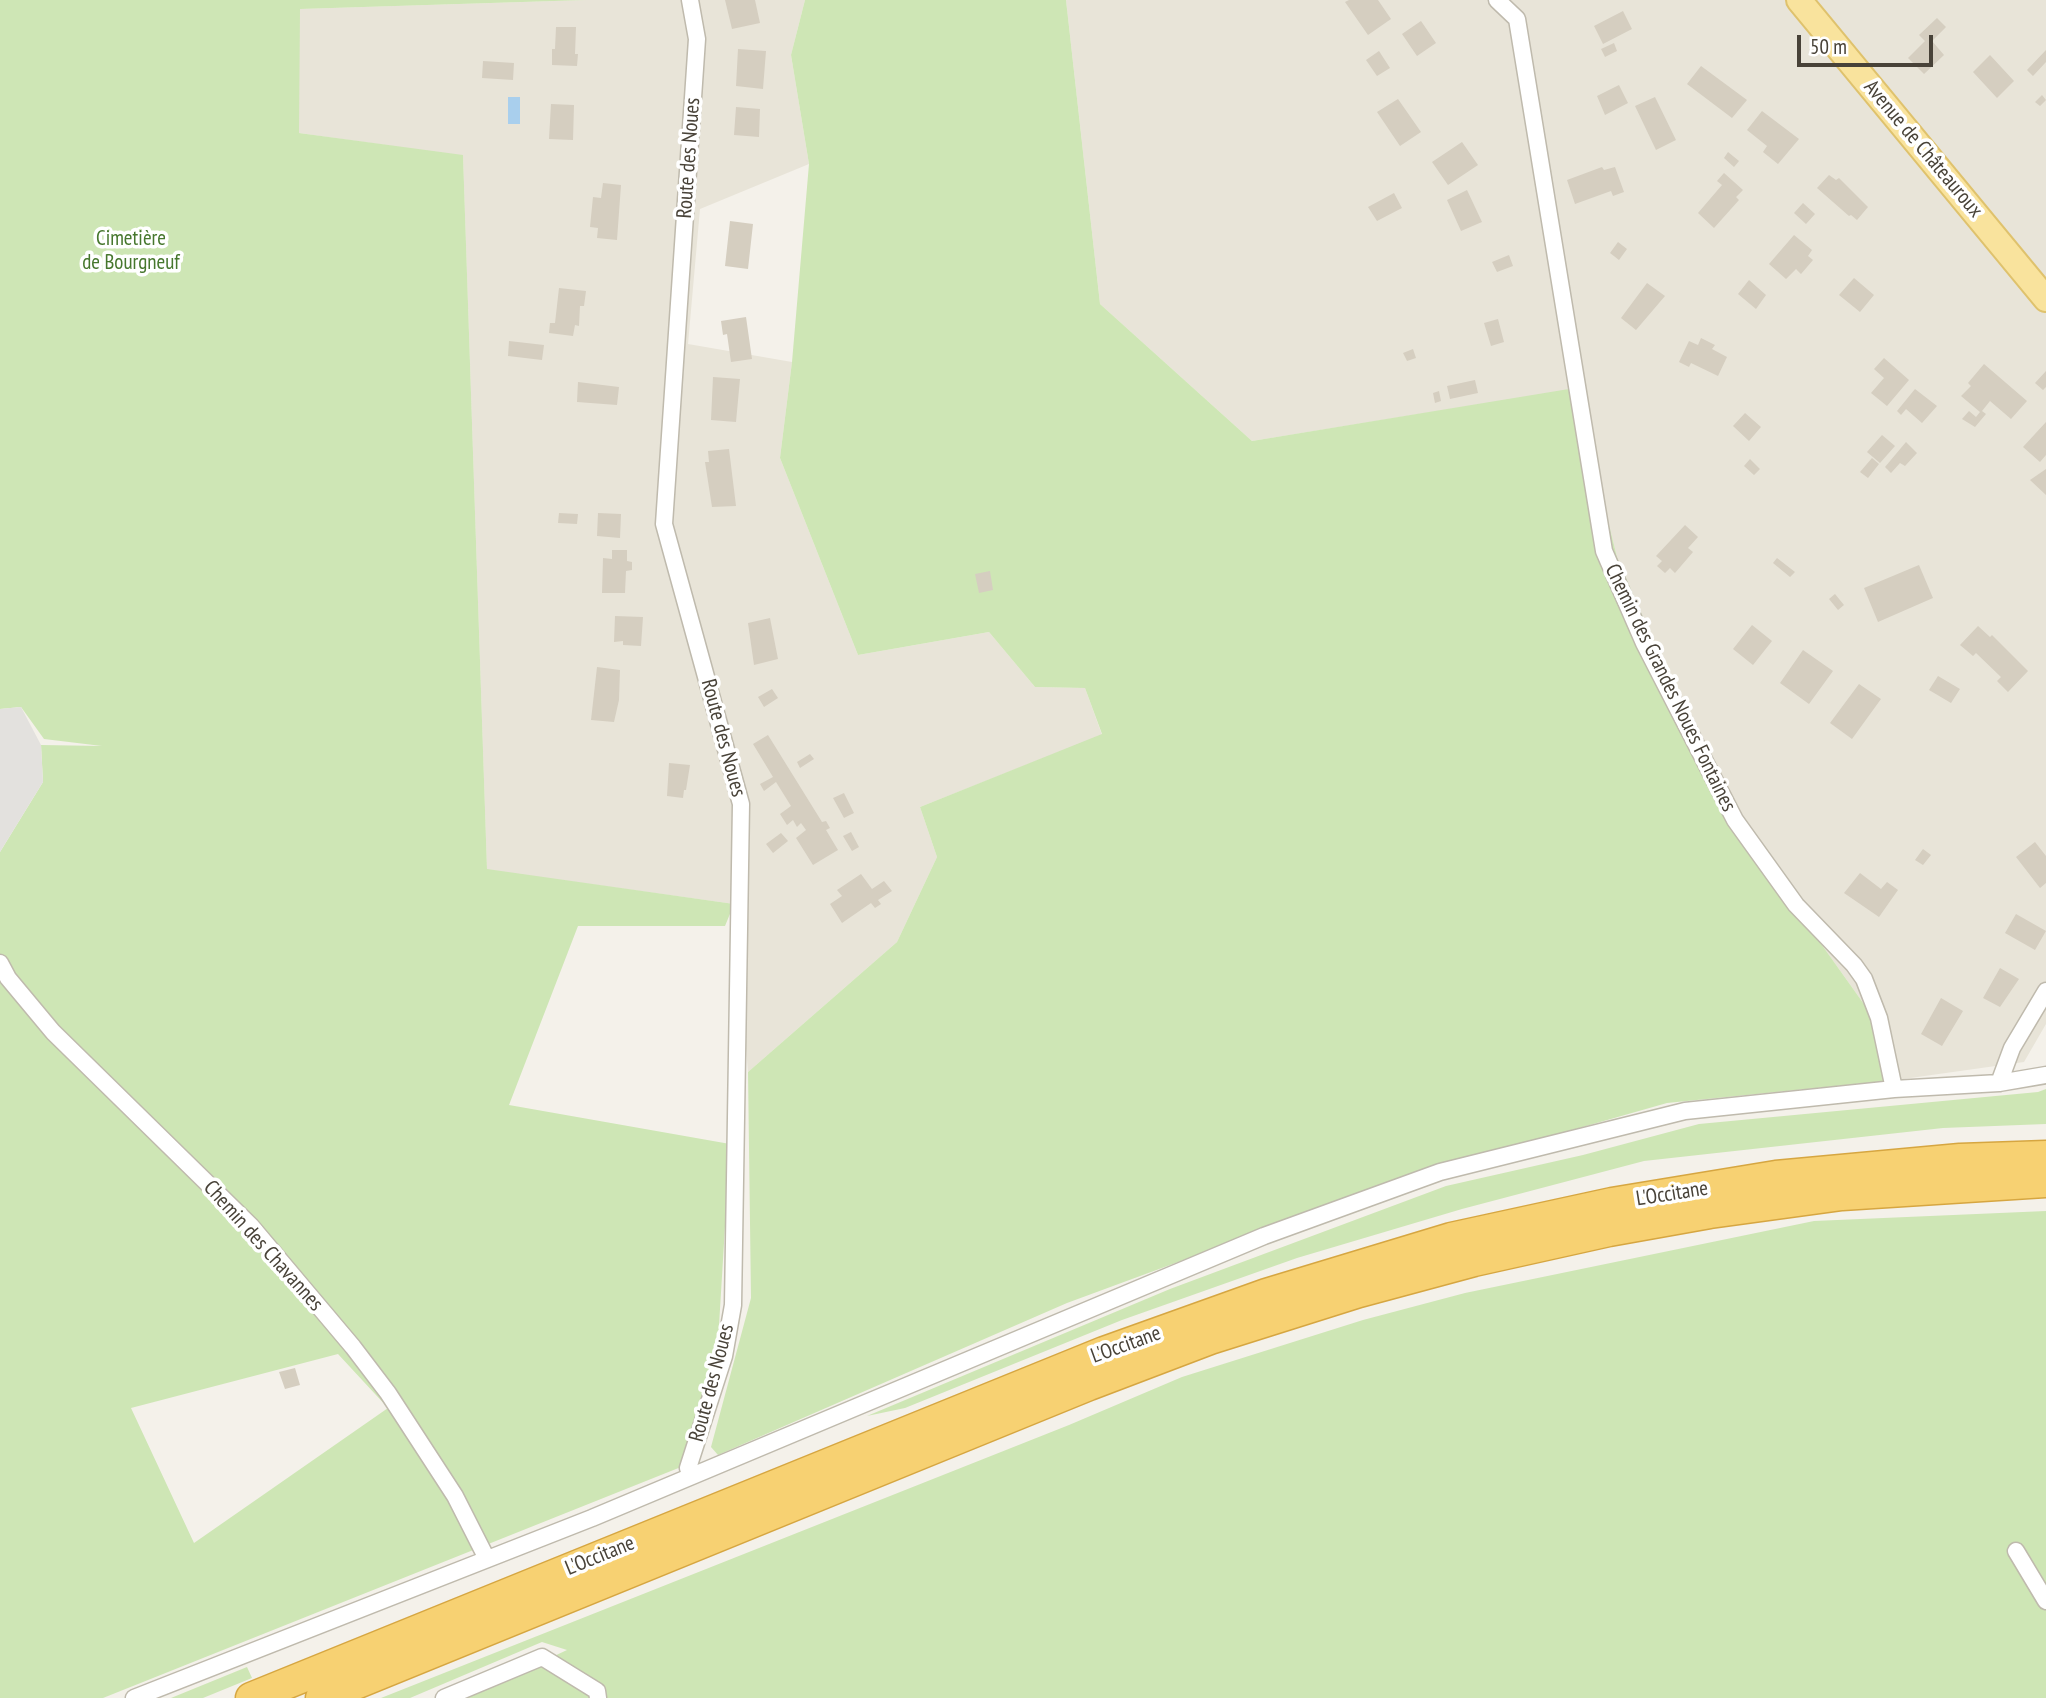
<!DOCTYPE html>
<html>
<head>
<meta charset="utf-8">
<style>
	body { margin:0 }
	#map { position:relative; width:2046px; height:1698px; overflow:hidden; background:#f4f1ea; font-family:"PT Sans Narrow",sans-serif }
	canvas { display:block }
	.scale { position:absolute; left:1797px; top:35px; width:136px; height:32px; box-sizing:border-box; border:4px solid #484238; border-top:0; padding-left:9px; font-size:21px; line-height:24px; white-space:nowrap; color:#484238; -webkit-text-stroke:5px #fff; paint-order:stroke }
</style>
</head>
<body>
<div id="map">
<canvas width="2046" height="1698"></canvas>
<div class="scale">50 m</div>
</div>
<script>
const ctx = document.querySelector('canvas').getContext('2d');
ctx.lineJoin = 'round';
function fillPath(path, color) {
  ctx.fillStyle = color;
  ctx.fill(path, 'evenodd');
}
function toPath(rows) {
  const path = new Path2D();
  for (const r of rows) {
    path.moveTo(r[0], r[1]);
    for (let i = 2; i < r.length; i += 2) path.lineTo(r[i], r[i + 1]);
  }
  return path;
}
function stroke(path, color, width, dash) {
  ctx.strokeStyle = color;
  ctx.lineWidth = width;
  ctx.lineCap = dash ? 'butt' : 'round';
  ctx.setLineDash(dash || []);
  ctx.stroke(path);
}
function label(font, color, halo, rows, align = 'center') {
  ctx.font = font + ' "PT Sans Narrow",sans-serif';
  ctx.lineWidth = 7;
  ctx.setLineDash([]);
  ctx.textBaseline = 'middle';
  ctx.strokeStyle = halo;
  ctx.fillStyle = color;
  for (const [text, x, y, turn = 0] of rows) {
    ctx.save();
    ctx.translate(x, y);
    ctx.rotate((+turn || 0) * Math.PI / 180);
    ctx.textAlign = isNaN(turn) ? turn : align;
    if (halo) ctx.strokeText(text, 0, 0);
    ctx.fillText(text, 0, 0);
    ctx.restore();
  }
}
const residential = toPath([
	[586,0,805,0,791,55,809,164,700,209,688,344,792,362,780,458,858,655,989,632,1035,687,1085,688,1102,735,920,807,937,857,897,942,748,1072,734,904,487,870,463,156,299,133,299,9],
	[1066,0,2046,0,2046,1024,2024,1062,1896,1080,1866,1007,1728,813,1617,557,1575,389,1252,441,1100,304]
]);
const green = toPath([
	[0,0,586,0,300,9,299,133,463,155,487,869,734,904,725,926,578,926,509,1105,730,1144,718,1342,681,1467,103,1698,0,1698,0,852,43,782,41,745,102,746,44,739,21,707,0,709],
	[338,1354,388,1408,194,1543,131,1408],
	[805,0,1066,0,1100,304,1252,441,1575,388,1617,557,1728,813,1866,1007,1896,1080,1667,1103,1414,1175,1067,1303,718,1455,711,1447,751,1298,748,1072,897,942,937,857,920,807,1102,734,1085,688,1035,687,989,632,858,655,780,458,792,362,809,164,791,55],
	[2046,1089,2046,1124,1943,1128,1644,1161,1462,1209,1297,1258,1122,1320,905,1408,867,1416,1170,1289,1446,1186,1583,1155,1699,1124,2038,1092],
	[2046,1211,2046,1698,465,1698,567,1650,542,1642,410,1698,381,1698,1069,1425,1182,1377,1363,1320,1465,1293,1814,1221],
	[247,1667,252,1678,203,1698,171,1698]
]);
const parking = toPath([
	[21,707,41,745,43,782,0,852,0,709]
]);
const water = toPath([
	[508,97,520,97,520,124,508,124]
]);
const building = toPath([
	[725,0,755,0,760,23,732,29],
	[1349,0,1378,0,1391,19,1368,35,1345,2],
	[1623,11,1632,29,1603,44,1594,26],
	[1937,18,1946,27,1932,41,1944,55,1924,74,1908,58,1925,41,1919,35],
	[1421,21,1436,43,1417,56,1402,34],
	[556,27,576,27,575,54,578,54,577,66,552,65,552,49,555,49],
	[1614,43,1617,51,1605,57,1601,49],
	[738,49,766,51,763,89,736,86],
	[2046,50,2046,62,2033,76,2027,70],
	[1379,51,1390,68,1377,76,1366,60],
	[1990,55,2014,81,1997,98,1973,72],
	[483,61,514,63,513,80,482,78],
	[1701,66,1747,100,1732,118,1687,84],
	[1619,85,1628,103,1605,115,1597,96],
	[2042,95,2046,100,2040,106,2035,102],
	[1655,97,1676,140,1656,150,1635,106],
	[1398,99,1421,132,1400,146,1377,112],
	[551,104,574,105,573,140,549,139],
	[736,107,760,109,759,137,734,135],
	[1762,111,1799,139,1778,164,1763,152,1767,146,1747,130],
	[1462,142,1478,165,1448,185,1432,162],
	[1728,152,1739,161,1734,167,1724,158],
	[1602,167,1604,170,1615,167,1624,192,1613,196,1611,191,1575,204,1567,180],
	[1724,173,1743,190,1736,197,1739,200,1714,228,1698,213,1722,185,1717,181],
	[1829,175,1836,180,1839,178,1868,207,1857,220,1851,215,1849,216,1817,188],
	[603,183,621,185,617,240,597,238,598,228,590,227,593,197,601,198],
	[1467,190,1482,222,1461,231,1447,200],
	[1394,193,1402,208,1377,221,1368,207],
	[1803,203,1815,214,1806,224,1794,213],
	[730,221,753,224,748,269,725,266],
	[1794,235,1812,250,1808,256,1813,260,1801,274,1796,269,1786,279,1769,264],
	[1618,242,1627,249,1619,260,1610,253],
	[1509,255,1513,266,1497,272,1492,262],
	[1854,278,1874,295,1860,312,1839,295],
	[1749,280,1766,295,1756,309,1738,294],
	[1647,283,1665,296,1636,330,1621,318],
	[559,288,586,291,584,306,580,306,579,326,575,325,573,336,549,333,550,323,555,323],
	[746,317,752,359,731,362,727,334,723,335,721,321],
	[1498,319,1504,342,1491,346,1484,323],
	[1701,338,1715,345,1712,349,1727,357,1718,376,1691,363,1689,367,1679,362,1689,341,1698,345],
	[509,341,544,345,542,360,508,356],
	[1413,349,1416,358,1407,361,1403,353],
	[1884,358,1909,380,1887,406,1871,393,1884,378,1874,369],
	[1984,364,2027,401,2011,419,1990,401,1982,411,1986,414,1975,427,1962,419,1969,411,1976,417,1980,412,1961,396,1971,386,1968,383],
	[2046,371,2046,387,2043,390,2035,383],
	[713,377,740,379,736,422,711,420],
	[1475,380,1478,393,1450,399,1447,386],
	[578,382,619,387,617,405,577,402],
	[1915,389,1937,406,1922,423,1906,409,1901,415,1897,411],
	[1439,391,1441,401,1435,403,1433,393],
	[1745,413,1761,427,1749,441,1733,426],
	[2046,422,2046,455,2040,462,2023,447],
	[1882,435,1895,446,1880,463,1867,452],
	[1906,442,1917,453,1905,466,1900,463,1891,473,1885,467],
	[729,449,736,506,712,507,705,462,709,462,708,451],
	[1872,458,1879,464,1868,478,1860,472],
	[1750,459,1760,469,1754,475,1744,466],
	[2046,469,2046,495,2030,480],
	[559,513,578,514,577,524,558,523],
	[598,513,621,514,620,538,597,536],
	[1685,525,1698,537,1688,548,1693,552,1675,573,1670,568,1665,573,1657,566,1662,561,1656,556],
	[612,550,627,550,627,561,632,562,632,570,626,571,625,593,602,593,603,558,612,559],
	[1777,558,1795,572,1790,577,1773,563],
	[1919,565,1933,598,1878,622,1864,588],
	[990,571,993,590,979,593,975,574],
	[1835,594,1844,605,1838,610,1829,599],
	[615,616,643,617,641,646,623,645,623,641,614,642],
	[770,618,778,659,754,665,748,623],
	[1752,625,1772,641,1753,665,1733,649],
	[1978,626,1990,637,1992,635,2028,671,2008,692,1997,681,2001,677,1976,653,1973,656,1960,645],
	[1803,650,1833,671,1809,704,1780,683],
	[597,667,620,670,619,700,614,722,591,720],
	[1938,676,1960,689,1951,703,1929,690],
	[1859,684,1881,699,1852,739,1830,723],
	[772,689,778,698,764,707,758,697],
	[768,735,822,822,826,821,830,828,826,830,838,850,813,865,796,838,806,830,801,823,797,827,793,820,787,825,780,814,791,806,776,782,764,791,760,784,773,777,753,744],
	[810,754,814,759,800,768,797,762],
	[669,763,690,765,686,790,684,790,683,798,667,796],
	[844,793,854,813,844,818,833,798],
	[851,832,859,847,852,851,843,836],
	[781,833,788,841,773,853,766,844],
	[2035,842,2046,856,2046,883,2040,888,2016,857],
	[1923,849,1931,855,1923,865,1915,860],
	[1860,873,1881,889,1887,882,1898,890,1879,917,1844,893],
	[861,874,872,889,884,881,892,891,878,900,881,904,875,908,871,903,842,923,830,904,842,896,837,890],
	[2016,914,2046,931,2035,950,2005,933],
	[2000,968,2019,979,2000,1007,1983,998],
	[1941,998,1963,1011,1942,1046,1921,1034],
	[295,1368,300,1385,285,1389,279,1372]
]);
const street = toPath([
	[690,0,697,39,664,524,741,804,733,1305,724,1356,688,1468,691,1475],
	[1497,0,1517,19,1604,551,1644,643,1735,820,1796,905,1854,965,1864,979,1879,1018,1894,1089],
	[0,963,8,978,53,1032,251,1226,353,1347,388,1393,455,1496,487,1559],
	[1999,1083,2012,1048,2046,991],
	[2016,1551,2046,1601],
	[134,1698,592,1518,1264,1236,1440,1172,1685,1111,1894,1089,1999,1083,2046,1075],
	[444,1698,542,1657,597,1691,598,1698]
]);
const primary = toPath([
	[1799,0,2046,299]
]);
const highway = toPath([
	[251,1698,1104,1352,1266,1294,1451,1238,1612,1203,1776,1176,1960,1159,2046,1156],
	[321,1698,1089,1385,1210,1339,1359,1292,1474,1261,1609,1231,1710,1213,1842,1195,2046,1182]
]);
const streetNames = [
	["Avenue de Châteauroux",1923,149,50],
	["Route des Noues",689,158,-86],
	["Chemin des Grandes Noues Fontaines",1670,688,64],
	["Route des Noues",723,738,75],
	["L'Occitane",1672,1194,-9],
	["Chemin des Chavannes",263,1246,48],
	["L'Occitane",1126,1345,-20],
	["Route des Noues",712,1383,-75],
	["L'Occitane",600,1556,-22]
];
const parkNames = [
	["Cimetière",131,239],
	["de Bourgneuf",131,263]
];
fillPath(residential, '#e8e4d8');
fillPath(green, '#cee6b5');
fillPath(parking, '#e3e1de');
fillPath(water, '#a9cfed');
fillPath(building, '#d5cec0');
stroke(street, '#bfbaad', 19);
stroke(primary, '#dfc26d', 28);
stroke(highway, '#d6a641', 33);
stroke(street, '#fff', 16);
stroke(primary, '#f9e39d', 24);
stroke(highway, '#f7d172', 30);
label('21px', '#484238', '#fff', streetNames);
label('21px', '#46772d', '#fff', parkNames);
</script>
</body>
</html>
